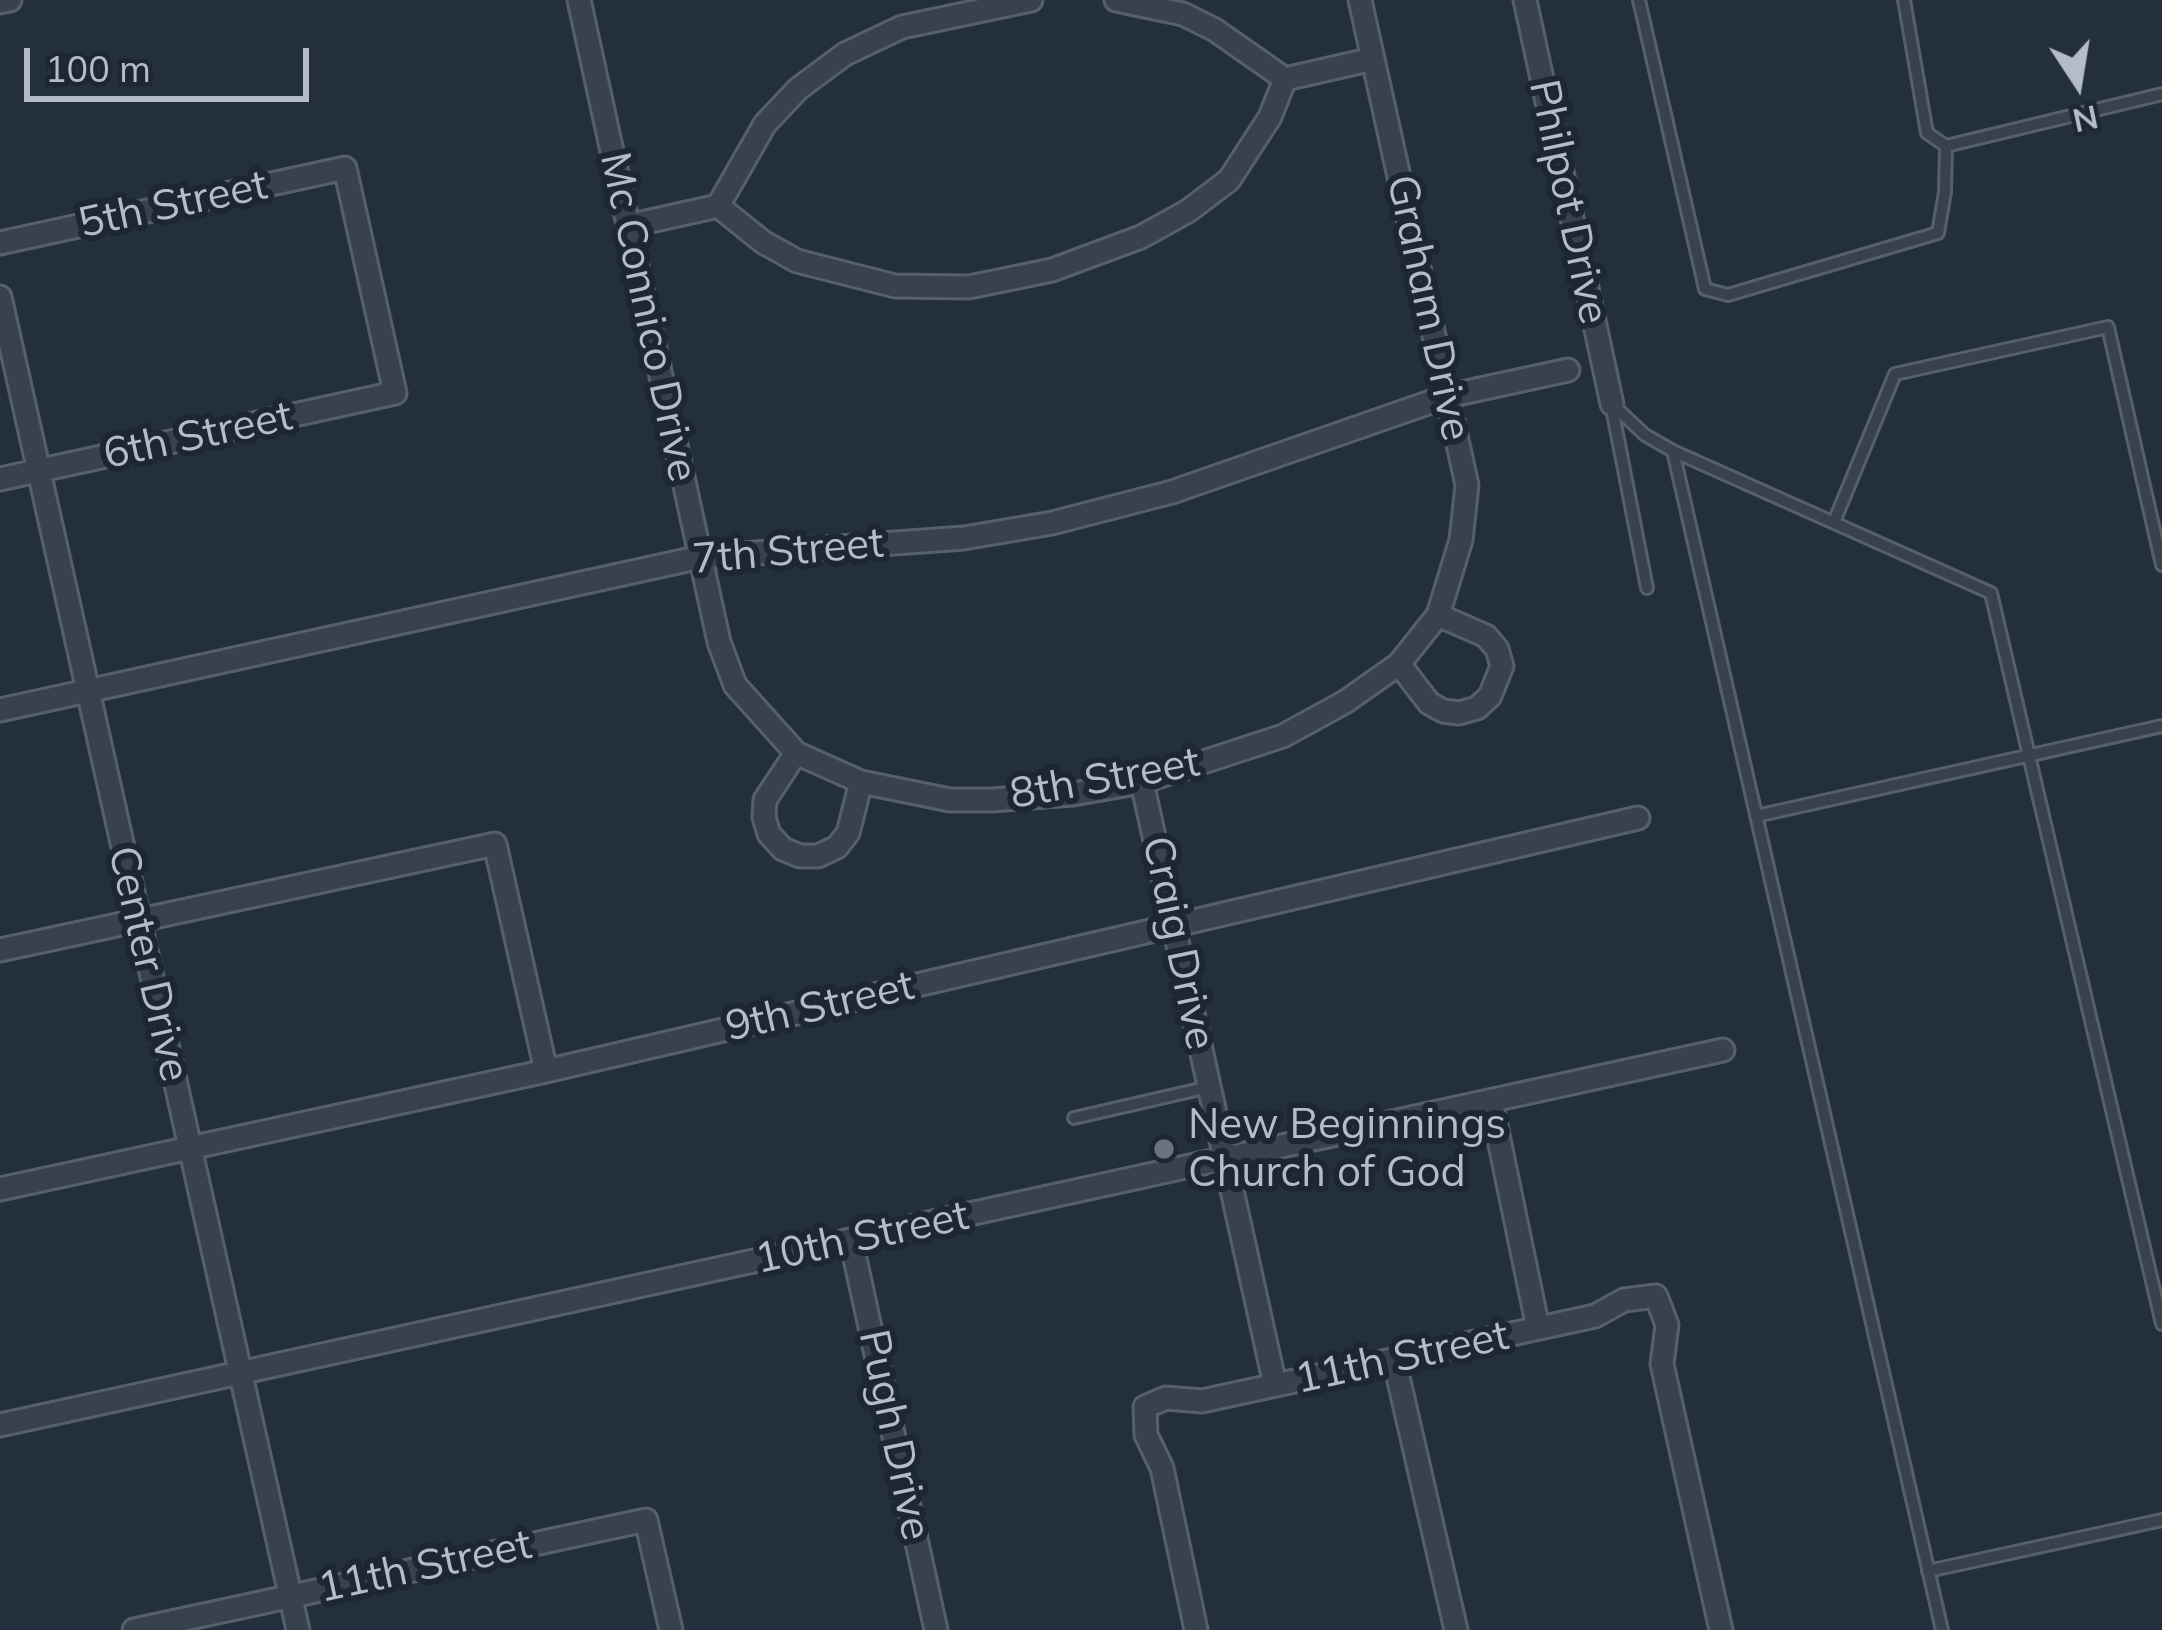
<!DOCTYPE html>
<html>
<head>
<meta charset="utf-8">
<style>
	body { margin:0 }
	#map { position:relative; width:2162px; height:1630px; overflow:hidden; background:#242f3e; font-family:Mulish,sans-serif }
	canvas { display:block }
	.north { position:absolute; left:2018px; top:24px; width:120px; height:120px; -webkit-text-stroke:9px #1d2633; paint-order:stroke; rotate:168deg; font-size:33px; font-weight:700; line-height:48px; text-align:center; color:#b4bcc9 }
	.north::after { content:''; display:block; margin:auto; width:42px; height:54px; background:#b4bcc9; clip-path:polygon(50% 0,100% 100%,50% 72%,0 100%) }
	.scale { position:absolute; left:24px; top:48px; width:285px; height:54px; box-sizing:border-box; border:6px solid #b4bcc9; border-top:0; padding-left:15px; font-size:36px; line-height:42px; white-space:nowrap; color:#b4bcc9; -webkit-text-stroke:9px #1d2633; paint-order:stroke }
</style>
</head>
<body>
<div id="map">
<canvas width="2162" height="1630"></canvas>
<div class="north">N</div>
<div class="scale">100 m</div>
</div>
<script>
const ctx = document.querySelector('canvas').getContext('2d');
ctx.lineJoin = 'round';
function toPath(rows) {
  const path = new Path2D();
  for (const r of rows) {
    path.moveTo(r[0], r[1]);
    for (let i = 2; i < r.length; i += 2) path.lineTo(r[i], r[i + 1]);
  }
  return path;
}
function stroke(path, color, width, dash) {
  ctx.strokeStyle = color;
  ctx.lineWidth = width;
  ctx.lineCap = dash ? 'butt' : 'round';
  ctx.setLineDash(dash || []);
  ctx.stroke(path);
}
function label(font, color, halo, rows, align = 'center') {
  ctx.font = font + ' Mulish,sans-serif';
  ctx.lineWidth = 12;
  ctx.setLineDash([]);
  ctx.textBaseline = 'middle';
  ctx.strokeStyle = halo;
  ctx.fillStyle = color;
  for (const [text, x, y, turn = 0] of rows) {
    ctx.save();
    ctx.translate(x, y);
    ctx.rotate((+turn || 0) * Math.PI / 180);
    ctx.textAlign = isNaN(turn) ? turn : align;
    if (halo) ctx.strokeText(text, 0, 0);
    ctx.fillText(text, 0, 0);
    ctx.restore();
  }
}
const service = toPath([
	[1639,0,1705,289,1728,295,1938,233,1945,192,1946,146],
	[1904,0,1927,133,1946,146,2162,94],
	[1612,404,1645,435,1673,451,1991,593,2162,1324],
	[1612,408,1647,588],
	[1673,451,1942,1630],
	[1834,522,1895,374,2108,327,2162,565],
	[1756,816,2162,726],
	[1074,1118,1209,1087],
	[1928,1571,2162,1520]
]);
const minor = toPath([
	[579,0,719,642,735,685,796,753,861,782,950,800,992,800,1073,794,1142,782,1283,736,1345,702,1399,664,1438,615,1461,540,1467,485,1360,0],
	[1116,0,1183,14,1215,30,1285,79],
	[1525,0,1612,404],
	[0,2,10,0],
	[718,206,765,124,798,89,845,54,902,27,1031,0],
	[628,226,718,206,763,242,797,261,895,286,969,287,1052,270,1141,237,1188,211,1229,180,1270,117,1285,79,1373,59],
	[0,243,345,168,395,393,0,479],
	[0,297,298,1630],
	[1399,664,1429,703,1443,711,1459,713,1477,708,1490,696,1502,666,1497,649,1486,636,1438,615],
	[0,710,701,557,964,538,1052,523,1172,492,1448,396,1568,370],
	[796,753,765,800,764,817,769,834,783,849,800,856,818,856,837,847,848,833,861,782],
	[1142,782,1275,1385],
	[0,950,495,844,546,1071],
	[1491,1101,1538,1328],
	[0,1189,546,1071,1638,818],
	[851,1240,936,1630],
	[1394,1359,1456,1630],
	[0,1425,1723,1050],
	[134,1630,646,1520,671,1630],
	[1196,1630,1162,1468,1146,1435,1145,1407,1166,1398,1202,1401,1595,1316,1624,1300,1656,1296,1667,1325,1662,1364,1721,1630]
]);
const markers = [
	[1164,1149,12,"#6b7280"]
];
const streetNames = [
	["Philpot Drive",1568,202,78],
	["5th Street",173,205,-12],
	["Graham Drive",1428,308,78],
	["Mc Connico Drive",648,317,78],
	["6th Street",198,436,-12],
	["7th Street",788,552,-5],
	["8th Street",1105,779,-10],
	["Craig Drive",1178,943,78],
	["Center Drive",148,964,77],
	["9th Street",820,1007,-13],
	["10th Street",862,1238,-12],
	["11th Street",1402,1358,-12],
	["Pugh Drive",894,1435,78],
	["11th Street",425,1567,-12]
];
const poiNames = [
	["New Beginnings",1188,1125],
	["Church of God",1188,1173]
];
stroke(service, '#565f6c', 16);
stroke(minor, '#565f6c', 27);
stroke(service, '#38414e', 10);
stroke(minor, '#38414e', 21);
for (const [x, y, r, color] of markers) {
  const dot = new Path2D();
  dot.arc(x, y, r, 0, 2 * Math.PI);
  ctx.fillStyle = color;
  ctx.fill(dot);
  stroke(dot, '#1d2633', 4.5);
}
label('42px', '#b4bcc9', '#1d2633', streetNames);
label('42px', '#b4bcc9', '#1d2633', poiNames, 'left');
</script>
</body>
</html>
